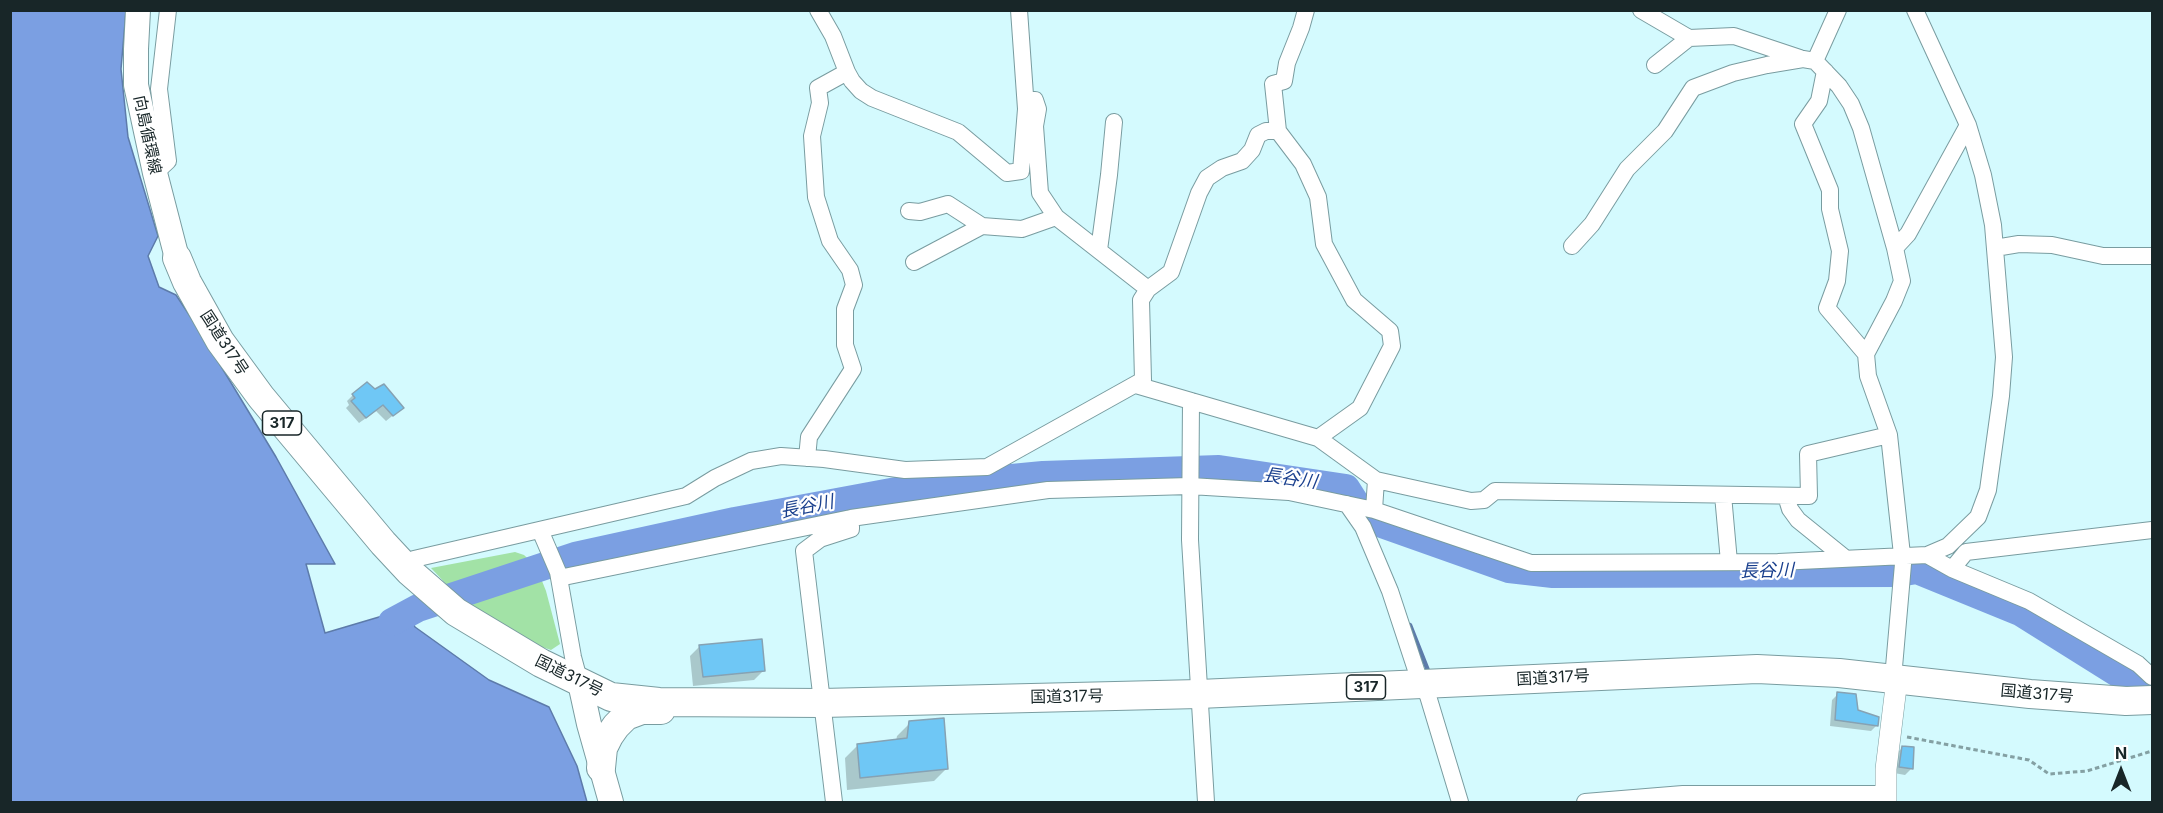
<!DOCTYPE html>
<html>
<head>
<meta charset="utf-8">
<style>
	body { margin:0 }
	#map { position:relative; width:2163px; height:813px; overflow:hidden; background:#d4fafe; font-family:Inter,sans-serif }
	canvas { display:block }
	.frame { position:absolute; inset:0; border:12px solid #182628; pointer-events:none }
	.north { position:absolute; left:2091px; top:741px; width:60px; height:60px; -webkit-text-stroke:4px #fff; paint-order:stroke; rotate:0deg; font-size:16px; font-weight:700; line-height:24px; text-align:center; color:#182628 }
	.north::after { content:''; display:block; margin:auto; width:21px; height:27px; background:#182628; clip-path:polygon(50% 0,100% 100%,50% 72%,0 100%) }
</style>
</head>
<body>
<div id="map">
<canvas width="2163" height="813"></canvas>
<div class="frame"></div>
<div class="north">N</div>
</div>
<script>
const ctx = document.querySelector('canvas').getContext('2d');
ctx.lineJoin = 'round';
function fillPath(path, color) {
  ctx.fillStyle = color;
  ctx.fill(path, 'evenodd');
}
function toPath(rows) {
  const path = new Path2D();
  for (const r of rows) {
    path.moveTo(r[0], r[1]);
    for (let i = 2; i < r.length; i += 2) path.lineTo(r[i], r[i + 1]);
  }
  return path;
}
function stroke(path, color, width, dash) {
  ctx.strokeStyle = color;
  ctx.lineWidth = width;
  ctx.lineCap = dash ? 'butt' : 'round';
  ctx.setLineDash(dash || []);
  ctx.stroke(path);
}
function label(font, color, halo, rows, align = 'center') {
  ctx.font = font + ' Inter,"Noto Sans JP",sans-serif';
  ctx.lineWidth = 4.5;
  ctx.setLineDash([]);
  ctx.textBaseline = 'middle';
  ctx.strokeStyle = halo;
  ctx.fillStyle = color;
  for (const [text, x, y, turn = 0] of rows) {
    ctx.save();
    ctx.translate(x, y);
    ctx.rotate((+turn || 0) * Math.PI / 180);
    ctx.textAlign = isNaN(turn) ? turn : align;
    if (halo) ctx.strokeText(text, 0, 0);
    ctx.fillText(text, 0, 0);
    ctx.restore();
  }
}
const green = toPath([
	[515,552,524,555,536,566,546,591,560,644,551,650,536,645,465,604,431,568]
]);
const water = toPath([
	[10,11,126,11,121,69,128,137,158,236,148,256,159,287,176,295,196,325,276,457,335,564,306,564,325,633,406,609,415,627,489,680,549,707,577,766,587,802,11,802,10,11]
]);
const shadow = toPath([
	[353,395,402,408,386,421,376,411,359,423,346,408,349,405,347,401],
	[700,646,763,671,754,680,693,686,690,656],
	[1838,694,1857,711,1877,725,1871,731,1830,726,1832,700],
	[910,723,947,768,934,781,847,790,845,758,858,745,896,741,897,736],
	[1902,748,1911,769,1905,775,1894,773,1896,754]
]);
const stream = toPath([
	[1410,625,1429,673]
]);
const river = toPath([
	[392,622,418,608,575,556,735,521,918,487,1043,475,1219,469,1346,488,1365,518,1509,569,1553,574,1898,573,1917,570,2020,612,2119,674,2152,689]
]);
const building = toPath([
	[367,382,375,389,384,384,404,408,393,416,383,405,366,418,351,401,355,398,352,394,367,382],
	[762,639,765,671,703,677,699,645,762,639],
	[1837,692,1856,694,1858,710,1879,717,1878,726,1835,720,1837,692],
	[944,718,948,769,860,778,857,744,907,738,909,721,944,718],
	[1902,746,1914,747,1913,769,1899,767,1902,746]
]);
const path = toPath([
	[1907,737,2029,760,2049,774,2087,771,2152,751]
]);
const minor = toPath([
	[818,10,833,36,847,72,852,81,861,91,872,98,958,132,1007,173,1021,171,1026,109,1031,100,1035,100,1038,109,1035,126,1040,193,1056,217,1148,289],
	[1019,10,1026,109],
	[1306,10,1301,28,1287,63,1284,81,1273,84,1278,131,1303,164,1318,197,1324,244,1354,300,1390,331,1392,346,1360,408,1318,438],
	[1641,10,1689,38,1734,36,1800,58],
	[1815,61,1838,10],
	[1655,65,1689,38],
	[1825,71,1819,101,1803,124,1830,190,1830,209,1840,251,1837,281,1827,308,1866,354,1868,376,1889,435,1903,564,1894,667,1897,679],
	[155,173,168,161,159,89,168,10],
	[909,211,920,212,948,204,982,226],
	[1572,246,1592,224,1627,169,1665,131,1693,88,1733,73,1767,65,1803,59,1815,61,1839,86,1851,104,1861,128,1895,248,1902,281,1894,301,1866,354],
	[1895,248,1908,234,1968,125],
	[1995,248,2019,244,2052,245,2103,256,2152,256],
	[1099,250,1109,175,1114,122],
	[914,262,982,226,1022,229,1056,217],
	[1136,385,1318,438,1376,480,1374,510],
	[1191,401,1190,540,1206,802],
	[807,458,809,437,853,369,845,345,845,309,854,285,850,270,830,241,816,197,812,136,820,103,818,88,847,72],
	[1376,480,1471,501,1484,500,1495,491,1809,496,1808,454,1889,435],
	[1723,495,1729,562],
	[1786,496,1790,509,1798,520,1845,558],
	[1347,504,1363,527,1390,591,1417,673,1428,696,1460,802],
	[540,530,558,572,573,657,580,683],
	[1927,555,1952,569,2029,601,2138,664,2152,677],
	[403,564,414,559,686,496,715,478,751,461,781,456,824,459,905,470,987,467,1143,380,1141,300,1148,289,1171,272,1199,193,1207,178,1222,168,1242,161,1252,150,1258,135,1266,131,1278,131],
	[1952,569,1966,552,2152,530],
	[559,578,851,518,1048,490,1190,486,1289,492,1374,510,1531,563,1778,562,1927,555,1948,546,1978,517,1988,490,2001,396,2004,357,1993,225,1983,175,1968,125,1915,10],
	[834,802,804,551,820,539,851,529,851,518],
	[1585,802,1683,794,1886,794]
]);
const tertiary = toPath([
	[1886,802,1886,769,1897,679]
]);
const secondary = toPath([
	[138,10,136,49,136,85,155,173,177,258],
	[580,683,589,724,611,802]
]);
const trunk = toPath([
	[177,258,187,282,220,341,261,397,383,543,410,572,456,612,541,663,611,697,659,702,822,703,1199,694,1757,669,1839,673,2030,694,2126,701,2152,700],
	[601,768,603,748,609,736,616,726,626,716,642,710,661,710]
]);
const shields = [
	[282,423,39],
	[1366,687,39]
];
const shieldNames = [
	["317",282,423],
	["317",1366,687]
];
const streetNames = [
	["向島循環線",147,135,78],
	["国道317号",224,343,57],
	["国道317号",569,676,26],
	["国道317号",1553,678,-3],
	["国道317号",2037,694,5],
	["国道317号",1067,697,-1]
];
const waterNames = [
	["長谷川",1290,479,8],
	["長谷川",807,507,-11],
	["長谷川",1767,571,-1]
];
fillPath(green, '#a2e2a6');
fillPath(water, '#7b9fe2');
stroke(water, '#5d7baa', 1.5);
fillPath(shadow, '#0003');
stroke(stream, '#5d7baa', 4.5);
stroke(river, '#7b9fe2', 28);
fillPath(building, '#6fc7f5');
stroke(building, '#86a2b3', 1.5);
stroke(minor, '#799ca0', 18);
stroke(tertiary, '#799ca0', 22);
stroke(secondary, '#799ca0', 26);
stroke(trunk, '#799ca0', 30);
stroke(path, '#84a0a3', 3, [4.5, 3]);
stroke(minor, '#fff', 16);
stroke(tertiary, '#fff', 21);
stroke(secondary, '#fff', 24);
stroke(trunk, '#fff', 28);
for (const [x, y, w] of shields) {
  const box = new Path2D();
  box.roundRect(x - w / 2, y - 12, w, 24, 4.5);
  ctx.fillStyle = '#fff';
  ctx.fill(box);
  stroke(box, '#182628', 1.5);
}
label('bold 15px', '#182628', null, shieldNames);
label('16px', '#182628', '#fff', streetNames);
label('italic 18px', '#1a408e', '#fff', waterNames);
</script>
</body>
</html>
